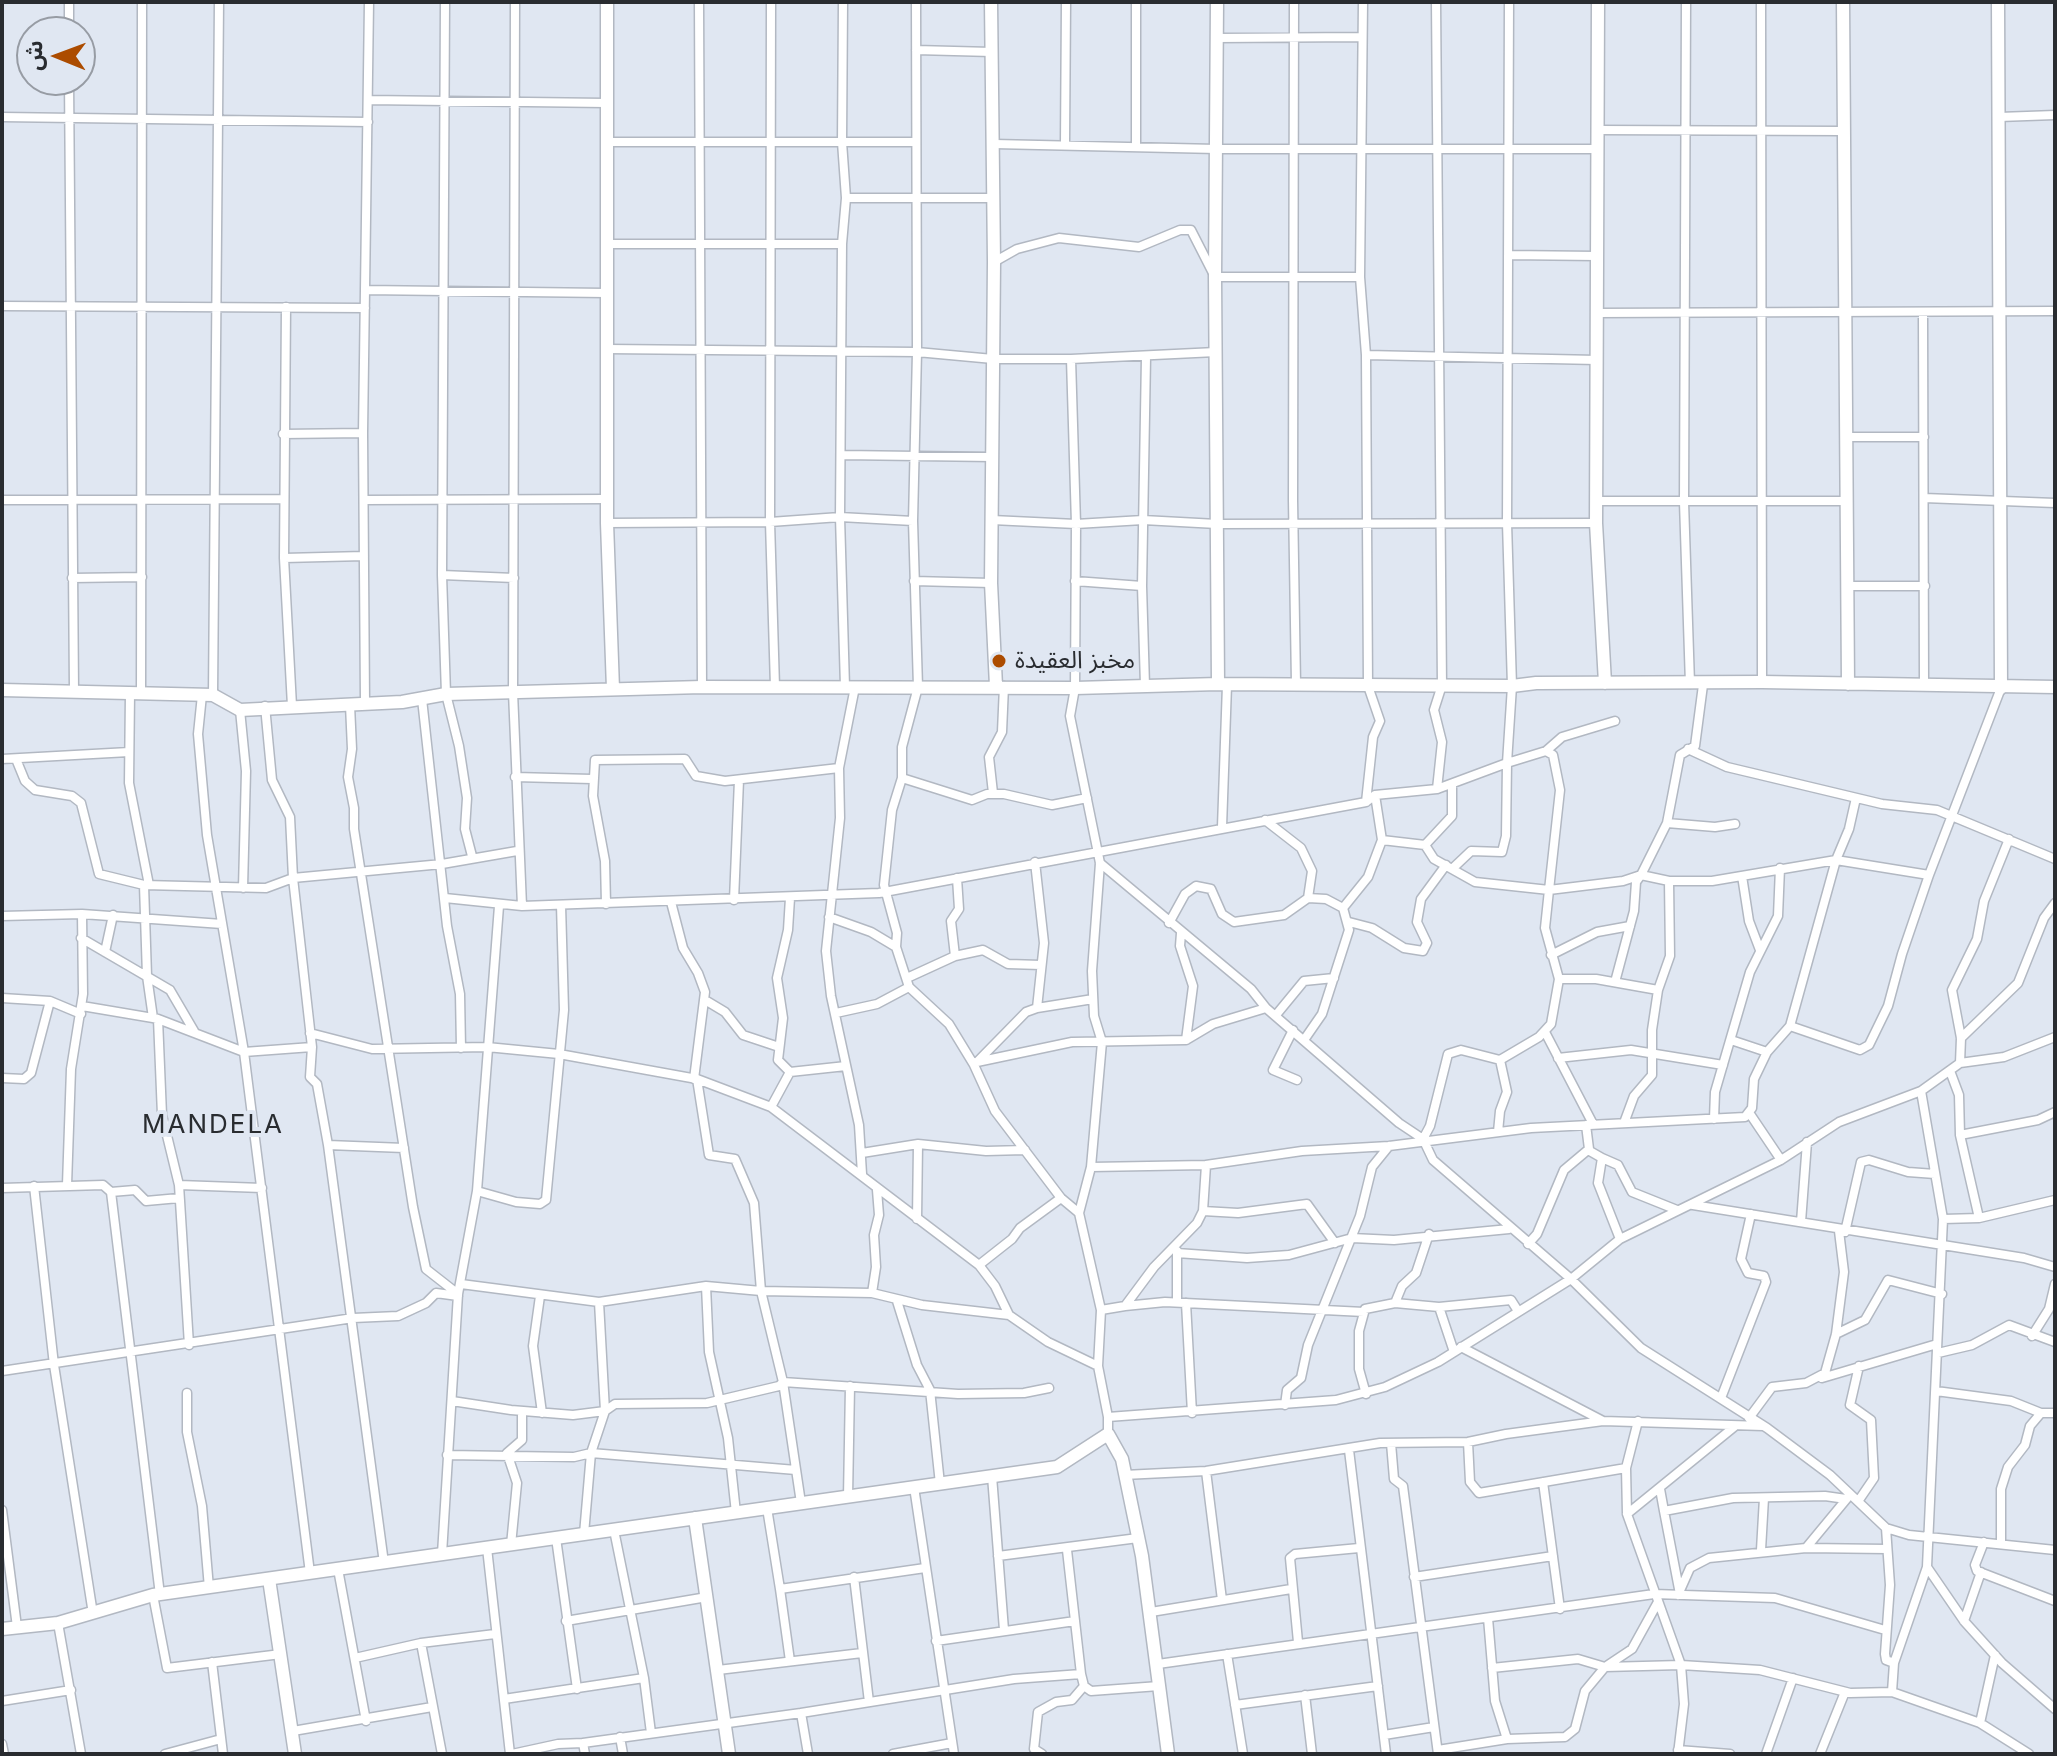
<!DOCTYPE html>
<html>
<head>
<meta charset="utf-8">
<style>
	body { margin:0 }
	#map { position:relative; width:2057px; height:1756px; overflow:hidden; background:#e0e7f2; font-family:Inter,"Noto Sans Arabic",sans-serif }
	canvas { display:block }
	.frame { position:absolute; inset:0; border:4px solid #292c30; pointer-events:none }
	.north { position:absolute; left:16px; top:16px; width:80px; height:80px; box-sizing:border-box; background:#e0e7f2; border:2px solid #979ca4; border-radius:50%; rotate:271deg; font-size:22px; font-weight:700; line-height:32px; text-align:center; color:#292c30 }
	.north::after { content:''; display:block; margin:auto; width:28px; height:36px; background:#ac4c00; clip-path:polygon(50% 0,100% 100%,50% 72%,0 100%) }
</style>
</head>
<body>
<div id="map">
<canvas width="2057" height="1756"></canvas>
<div class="frame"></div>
<div class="north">ش</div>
</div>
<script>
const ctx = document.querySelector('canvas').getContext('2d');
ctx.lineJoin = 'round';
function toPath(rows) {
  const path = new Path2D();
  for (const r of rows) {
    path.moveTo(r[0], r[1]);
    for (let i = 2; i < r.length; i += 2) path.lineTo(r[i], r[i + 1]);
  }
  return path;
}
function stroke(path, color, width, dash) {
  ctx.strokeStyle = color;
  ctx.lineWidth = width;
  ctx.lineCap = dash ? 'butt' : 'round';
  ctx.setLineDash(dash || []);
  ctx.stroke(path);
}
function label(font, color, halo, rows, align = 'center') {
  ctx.font = font + ' Inter,"Noto Sans Arabic",sans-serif';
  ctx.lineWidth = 8;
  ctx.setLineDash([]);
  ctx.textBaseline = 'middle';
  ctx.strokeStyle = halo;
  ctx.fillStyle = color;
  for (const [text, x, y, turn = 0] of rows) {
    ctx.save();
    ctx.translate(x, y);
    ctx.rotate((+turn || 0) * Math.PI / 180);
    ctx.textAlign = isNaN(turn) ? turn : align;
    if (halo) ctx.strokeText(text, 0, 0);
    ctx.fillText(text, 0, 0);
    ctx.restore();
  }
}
const street = toPath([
	[445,2,442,575,446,694,459,746,467,798,465,829,472,856],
	[515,2,513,692,522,906],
	[699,2,702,687],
	[771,2,770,522,775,687],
	[843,2,842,142,846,198,842,244,840,517,845,687],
	[916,2,917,352,913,521,918,687,902,747,902,778,892,810,884,885,897,933,896,947,909,987,949,1024,974,1065,995,1111,1061,1198,1079,1213],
	[1136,2,1136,146],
	[1294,2,1293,500,1296,684],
	[1363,2,1360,277,1366,355,1368,686,1380,721,1373,737,1366,802],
	[1436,2,1442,685,1434,710,1442,742,1437,789],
	[1686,2,1684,502,1690,684],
	[1761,2,1762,682],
	[69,32,69,2],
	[1217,38,1362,37],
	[916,50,992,52],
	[69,80,74,691],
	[368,100,606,103],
	[2,117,368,122],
	[1999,117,2055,115],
	[1598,130,1842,131],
	[606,142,916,142],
	[1065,143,1066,2],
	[994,144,1217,149,1598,149],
	[846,198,994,198],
	[606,244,842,244],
	[1508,255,1597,256],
	[994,262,1017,249,1059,238,1139,247,1180,230,1191,230,1215,277,1360,277],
	[365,290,606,293],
	[2,306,365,308],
	[286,307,284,558,292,706],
	[1597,313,2055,311],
	[1923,314,1924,685],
	[607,349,917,352,993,359,1071,359,1216,352],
	[1366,355,1597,360],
	[1071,359,1076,524,1075,688,1070,716,1100,863,1092,971,1094,1016,1102,1042,1091,1167,1079,1213,1101,1310,1098,1366],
	[283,434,363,433],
	[1846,437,1924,437],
	[842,455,993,457],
	[1924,498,2055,503],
	[2,500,284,499],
	[364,500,607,499],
	[1596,501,1844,501],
	[992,520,1076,524,1143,520,1217,524,1596,523],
	[607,523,770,522,840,517,913,521],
	[284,558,364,556],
	[442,575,514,578],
	[72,578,142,577],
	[914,581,991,583],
	[1075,581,1142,586],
	[1846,586,1925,586],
	[1145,686,1142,586,1146,357],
	[855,687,839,768,840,818,826,951,831,996,859,1125,862,1174],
	[130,693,129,783,149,885],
	[141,694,142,2],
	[202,695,198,734,207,835,244,1052,310,1573],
	[213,695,219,2],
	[422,699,447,926,460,994,461,1048],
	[365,703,363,433,369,2],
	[350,705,352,749,348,777,354,808,354,829,413,1207,426,1269,458,1294],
	[265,706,272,780,290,817,293,878,312,1047,310,1077,317,1084,328,1145,384,1563],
	[240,710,246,771,243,888],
	[1688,749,1727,767,1882,804,1937,810,2055,859],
	[1546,751,1562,737,1615,721],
	[2,759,129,752],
	[16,759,25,781,35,790,72,796,81,803,99,874,144,885,266,888,293,878,442,864,517,851],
	[515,777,592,779],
	[902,778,972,800,987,794,1004,794,1052,805,1087,798],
	[993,793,989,757,1002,732,1004,686],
	[1265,820,1301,848,1312,871,1308,898],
	[1667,823,1715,827,1735,824],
	[1222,827,1227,685],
	[1382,840,1425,845,1434,859,1475,882,1549,890,1560,790,1553,755,1546,751,1507,763,1506,836,1502,852,1471,851,1452,869],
	[1425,845,1452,816,1452,785],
	[1100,863,1251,989,1266,1008,1399,1123,1423,1139,1433,1160,1571,1279,1641,1348,1767,1428,1830,1475,1886,1528,1909,1535,2055,1550],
	[1742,876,1749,921,1760,950],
	[144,885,147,976,153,1018,158,1019,162,1115,179,1185,189,1345],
	[445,898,522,906,879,893,1366,802,1375,795,1437,789,1507,763,1512,686,1507,523,1509,2],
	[790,898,788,930,777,978,783,1018,778,1060,790,1072,846,1066],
	[734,900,739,780],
	[671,902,683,948,698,973,705,992,694,1079],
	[606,904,605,861,593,796,595,760,685,759,696,776,725,781,839,768],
	[2,916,82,914,222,924],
	[829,917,871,932,896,947],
	[1349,922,1372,928,1404,948,1423,951,1427,943,1417,922,1421,899,1446,865],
	[1169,923,1185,894,1196,886,1211,889,1222,914,1234,922,1284,915,1308,898,1326,899,1343,908],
	[1181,933,1180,946,1193,986,1186,1040],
	[81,938,170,990,194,1031],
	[105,952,113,915],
	[1551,955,1597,932,1630,926],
	[955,956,951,921,959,909,957,878],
	[907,978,955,956,983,950,1008,964,1041,965],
	[1559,979,1596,979,1658,990],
	[1615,982,1634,911,1636,882,1641,875,1669,881,1712,881,1836,860,1849,829,1856,798],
	[2,998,50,1001,81,1014],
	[705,1000,725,1012,743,1035,779,1047],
	[82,1006,153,1018],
	[1037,1008,1093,999],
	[836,1013,877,1004,909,987],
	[1276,1015,1304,981,1334,978],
	[158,1019,244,1052],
	[1790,1026,1860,1050,1869,1045,1888,1006,1902,954,1929,875,2001,688],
	[1293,1030,1273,1070,1297,1080],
	[1545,1032,1593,1124],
	[310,1033,372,1049,487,1047,559,1054,697,1079,771,1107,979,1265,995,1286,1009,1315,1048,1342,1098,1366,1108,1417,1108,1434],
	[1961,1038,2018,983,2044,918,2055,903],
	[1304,1040,1322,1014,1349,930,1343,908,1368,877,1382,840,1375,795],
	[1731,1040,1767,1052],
	[244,1052,312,1047],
	[1558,1058,1631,1050,1723,1065],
	[978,1061,1026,1012,1037,1008,1044,943,1035,862],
	[977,1062,1072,1042,1186,1040,1213,1024,1266,1008],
	[1960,1063,1961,1038,1952,990,1977,939,1984,901,2009,839],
	[1950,1071,1959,1095,1960,1135,1979,1218],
	[2,1078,24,1079,31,1073,50,1001],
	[697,1079,709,1155,735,1159,754,1203,761,1291,783,1382,801,1503],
	[1921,1091,1943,1219,1927,1567,1964,1621,2002,1663,2055,1709],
	[771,1107,790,1072],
	[1750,1114,1781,1160],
	[1714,1119,1715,1092,1750,972,1778,916,1780,868],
	[1624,1123,1634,1096,1652,1075,1652,1030,1658,990,1670,956,1669,881],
	[1498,1132,1500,1111,1507,1092,1500,1060],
	[1960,1135,2038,1120,2055,1112],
	[1423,1139,1430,1126,1448,1054,1461,1050,1500,1060,1539,1037,1551,1024,1559,979,1545,928,1549,890,1623,881,1641,875,1667,823,1680,755,1695,746,1703,685],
	[328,1145,404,1148],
	[1588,1150,1602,1158,1598,1183,1620,1239],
	[862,1153,918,1144,986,1151,1025,1150],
	[1602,1158,1618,1165,1632,1192,1677,1210],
	[1091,1167,1206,1165],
	[67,1185,71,1069,83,994,82,914],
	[179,1185,262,1188],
	[34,1186,54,1365,93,1614],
	[2,1188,103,1185,111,1192,160,1595],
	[477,1191,516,1202,540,1204,546,1200,564,1010,561,905],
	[111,1192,135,1190,146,1201,179,1198],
	[1693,1205,2024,1258,2055,1267],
	[1203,1211,1238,1213,1307,1204,1335,1243],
	[917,1219,918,1144],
	[1943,1219,1979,1218,2055,1200],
	[1801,1222,1807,1142],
	[1845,1232,1861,1162,1869,1160,1908,1172,1935,1174],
	[1528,1244,1537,1234,1564,1170,1589,1149,1586,1125],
	[1177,1253,1247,1258,1289,1255,1352,1238,1394,1240,1509,1229],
	[979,1265,1012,1239,1020,1228,1061,1198],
	[461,1284,599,1302,706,1286,761,1291,872,1293,922,1305,1009,1315],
	[706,1286,709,1352,728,1438,736,1513],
	[872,1293,876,1267,874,1235,879,1215,877,1190],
	[540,1296,533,1346,542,1413],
	[897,1301,917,1365,930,1390,940,1484],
	[1177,1302,1177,1251],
	[1186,1303,1192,1413],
	[1395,1303,1439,1307,1511,1300,1518,1311],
	[1125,1306,1165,1302,1364,1312],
	[1439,1307,1454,1352],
	[1101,1310,1125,1306,1154,1267,1197,1223,1203,1211,1206,1165,1302,1151,1389,1146,1531,1128,1745,1117,1752,1108,1754,1079,1767,1052,1790,1026,1836,860,1929,875],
	[1836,1334,1865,1320,1888,1280,1942,1294],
	[2032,1336,2049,1309,2055,1284],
	[1461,1347,1603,1421],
	[1938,1353,1972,1345,2009,1325,2055,1342],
	[2,1371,353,1318,398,1316,426,1303,436,1293,458,1296],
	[1822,1378,1937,1344],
	[1936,1391,2011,1401,2041,1413,2055,1413],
	[187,1393,187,1432,202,1506,209,1588],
	[1366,1394,1359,1369,1359,1331,1365,1309,1395,1303,1402,1286,1416,1273,1429,1234],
	[1721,1398,1766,1282,1764,1276,1748,1273,1741,1259,1751,1214],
	[452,1401,511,1410,573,1415,605,1411,615,1404,707,1403,779,1386,783,1382,958,1394,1024,1393,1049,1388],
	[1285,1405,1287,1390,1301,1378,1308,1345,1360,1216,1372,1167,1389,1146],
	[1108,1417,1336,1400,1385,1387,1438,1362,1571,1279,1620,1239,1781,1160,1839,1122,1921,1091,1960,1063,2004,1057,2055,1037],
	[1749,1418,1772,1387,1806,1383,1825,1373,1836,1334,1844,1272,1839,1231],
	[1638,1421,1626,1468,1627,1514,1681,1665,1684,1704,1678,1754],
	[1468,1442,1470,1482,1479,1493,1626,1468],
	[1391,1443,1394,1479,1403,1486,1438,1754],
	[1349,1450,1386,1754],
	[447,1455,574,1457,591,1453,796,1470],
	[1206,1471,1222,1600],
	[1124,1475,1206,1471,1380,1443,1468,1442,1506,1434,1603,1421,1763,1426],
	[992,1476,1004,1630],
	[1543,1482,1560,1609],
	[914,1487,954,1754],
	[1660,1489,1664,1511,1733,1498,1825,1496,1846,1499],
	[848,1497,850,1386],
	[1859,1500,1874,1478,1871,1420,1850,1405,1859,1366],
	[767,1508,780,1589],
	[2,1510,17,1627],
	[1664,1511,1679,1589],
	[1627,1514,1734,1427],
	[1886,1528,1890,1585,1885,1654,1886,1660,1894,1663],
	[614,1530,644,1678,651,1733],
	[584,1534,591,1453,605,1411,599,1302],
	[556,1538,577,1689],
	[1984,1542,1975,1565,1977,1571,2055,1601],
	[2001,1544,2001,1489,2008,1467,2025,1445,2030,1426,2041,1413],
	[511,1545,517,1483,507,1453,522,1440,522,1412],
	[487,1548,510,1754],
	[1806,1548,1849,1496],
	[1067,1550,1075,1621],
	[1761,1550,1764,1498],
	[442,1554,458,1294,477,1191,499,906],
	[998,1556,1138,1538],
	[338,1569,366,1721],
	[854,1577,869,1702],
	[1414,1577,1553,1556],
	[153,1595,167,1668,281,1654],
	[1678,1595,1690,1568,1709,1558,1806,1548,1887,1549],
	[1151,1612,1291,1589],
	[1488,1618,1495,1701,1507,1739],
	[566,1621,707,1597],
	[1964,1621,1981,1572],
	[58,1623,81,1754],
	[936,1641,1075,1621,1081,1674],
	[1298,1642,1290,1558,1295,1554,1359,1548],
	[421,1643,442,1754],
	[1227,1654,1243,1754],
	[355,1658,421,1643,495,1634],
	[790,1661,780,1589,925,1568],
	[212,1662,223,1754],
	[1158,1664,1654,1594,1775,1598,1885,1630],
	[1492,1668,1578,1659,1605,1667,1681,1665,1760,1670,1850,1693,1892,1692,1980,1723,2029,1754],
	[718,1670,862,1653],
	[1892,1692,1894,1663,1927,1567],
	[1305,1695,1312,1754],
	[504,1699,644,1678],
	[2,1701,71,1690],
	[1235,1705,1378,1686],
	[1980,1723,1995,1655],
	[293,1731,432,1707],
	[1384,1735,1434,1727],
	[620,1737,623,1754],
	[2,1744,4,1754],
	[1438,1750,1507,1739,1565,1737,1575,1729,1585,1691,1605,1667,1632,1649,1658,1602],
	[1678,1750,1730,1754],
	[165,1754,221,1739],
	[512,1754,558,1744,583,1743],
	[585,1754,583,1743,801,1713],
	[808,1754,801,1713,1014,1679,1081,1674,1084,1686,1091,1691,1159,1686],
	[893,1754,952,1743],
	[1042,1754,1034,1749,1038,1712,1056,1702,1072,1700,1084,1686],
	[1766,1754,1793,1678],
	[1820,1754,1845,1692]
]);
const secondary = toPath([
	[607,2,607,523,613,689],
	[991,2,994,262,991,583,996,686],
	[1217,2,1215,277,1218,684],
	[1598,2,1596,523,1605,683],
	[1843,2,1848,684],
	[1998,2,2001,688],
	[2,690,213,695,240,710,402,702,446,694,702,687,1075,688,1218,684,1512,686,1536,683,1762,682,2055,687],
	[695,1518,729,1754],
	[269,1579,295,1754],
	[2,1629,58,1623,153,1595,1057,1467,1108,1434,1122,1459,1142,1556,1168,1754]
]);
const markers = [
	[999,661,8,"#ac4c00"]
];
const poiNames = [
	["مخبز العقيدة",1015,661]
];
const neighbourhoodNames = [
	["MANDELA",213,1125]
];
stroke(street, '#b2b8c2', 11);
stroke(secondary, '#b2b8c2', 15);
stroke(street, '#fff', 8);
stroke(secondary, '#fff', 12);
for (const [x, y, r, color] of markers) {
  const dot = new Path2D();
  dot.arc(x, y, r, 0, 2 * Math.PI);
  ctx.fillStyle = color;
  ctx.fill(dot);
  stroke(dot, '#e0e7f2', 3);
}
label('24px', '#292c30', '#e0e7f2', poiNames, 'left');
ctx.letterSpacing = '2px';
label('26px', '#292c30', '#e0e7f2', neighbourhoodNames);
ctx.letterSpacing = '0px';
</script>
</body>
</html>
